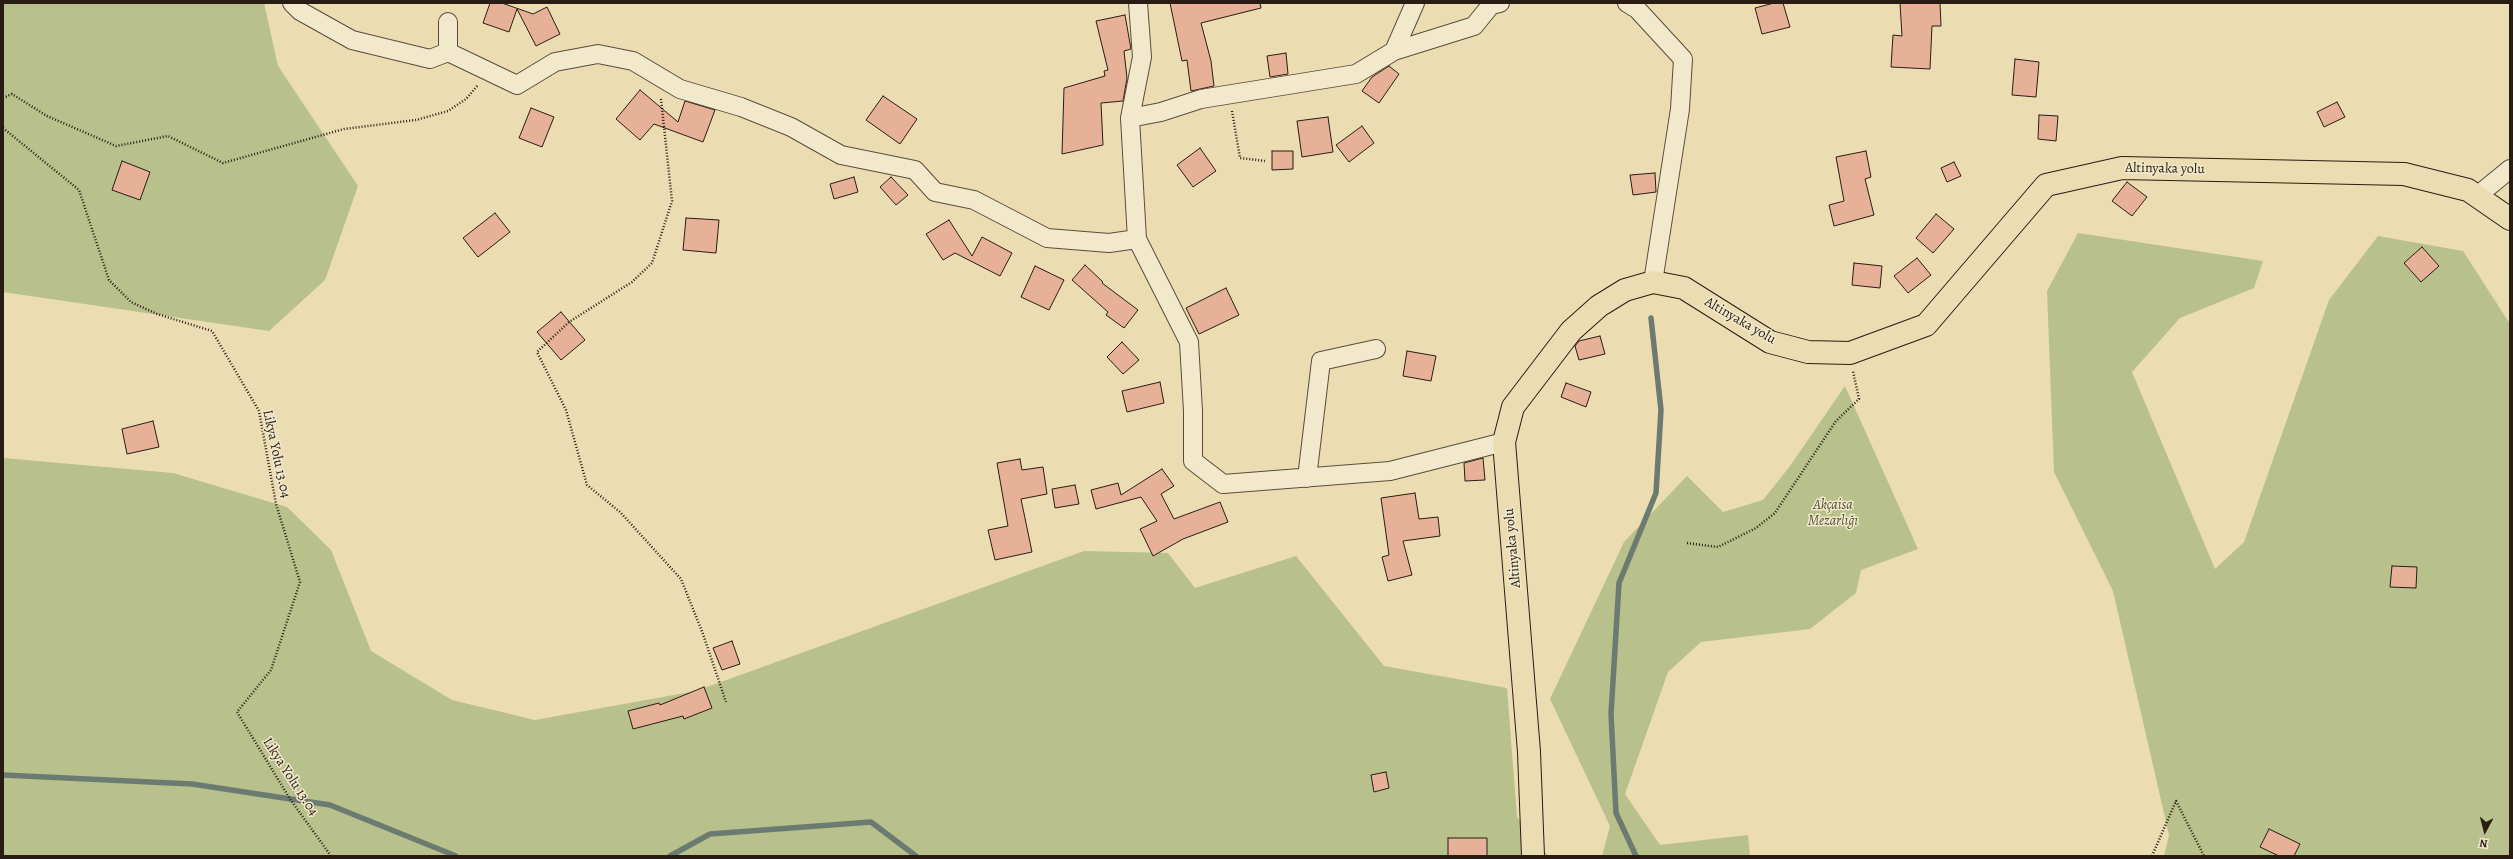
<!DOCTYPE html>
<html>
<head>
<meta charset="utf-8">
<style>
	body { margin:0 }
	#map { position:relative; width:2513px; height:859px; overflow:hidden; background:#ebddb1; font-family:Alegreya,serif }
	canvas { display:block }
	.frame { position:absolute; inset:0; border:4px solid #291c15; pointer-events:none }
	.north { position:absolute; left:2465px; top:811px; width:40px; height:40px; -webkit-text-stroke:3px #f2e9cc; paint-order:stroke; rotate:187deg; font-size:11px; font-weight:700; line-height:16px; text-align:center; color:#291c15 }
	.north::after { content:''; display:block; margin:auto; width:14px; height:18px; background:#291c15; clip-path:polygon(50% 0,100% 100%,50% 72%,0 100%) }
</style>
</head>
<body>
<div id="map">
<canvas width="2513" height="859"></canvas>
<div class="frame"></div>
<div class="north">N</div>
</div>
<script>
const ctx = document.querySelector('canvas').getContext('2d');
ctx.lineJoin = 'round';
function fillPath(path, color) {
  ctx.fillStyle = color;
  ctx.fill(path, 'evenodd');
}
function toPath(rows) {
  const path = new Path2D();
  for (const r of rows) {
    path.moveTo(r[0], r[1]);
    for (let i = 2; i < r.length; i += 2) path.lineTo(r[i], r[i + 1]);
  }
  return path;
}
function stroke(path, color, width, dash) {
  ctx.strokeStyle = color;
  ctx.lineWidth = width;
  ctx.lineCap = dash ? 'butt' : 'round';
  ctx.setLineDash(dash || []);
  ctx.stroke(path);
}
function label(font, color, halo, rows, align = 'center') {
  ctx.font = font + ' Alegreya,serif';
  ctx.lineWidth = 3;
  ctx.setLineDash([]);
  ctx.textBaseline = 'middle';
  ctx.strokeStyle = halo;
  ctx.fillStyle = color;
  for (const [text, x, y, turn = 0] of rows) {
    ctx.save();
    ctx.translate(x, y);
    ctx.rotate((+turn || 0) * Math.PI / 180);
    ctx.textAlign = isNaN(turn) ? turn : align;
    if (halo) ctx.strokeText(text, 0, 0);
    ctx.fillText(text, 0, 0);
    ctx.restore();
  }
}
const green = toPath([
	[3,3,264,3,278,66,358,186,325,280,269,331,3,292],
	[2078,233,2263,261,2254,288,2180,318,2132,372,2215,569,2244,542,2329,300,2378,236,2463,251,2510,324,2510,856,2164,856,2169,835,2113,591,2054,472,2047,291],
	[1845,386,1918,549,1861,570,1856,593,1810,629,1701,642,1668,672,1625,794,1660,845,1748,835,1750,856,1602,856,1610,826,1550,699,1624,542,1687,476,1723,512,1763,500,1790,466],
	[3,458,173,473,287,507,331,550,371,651,452,700,535,720,696,691,1084,551,1168,553,1195,588,1296,556,1384,666,1507,688,1517,817,1548,856,3,856]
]);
const stream = toPath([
	[3,775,192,784,330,805,456,856],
	[670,856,710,834,871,822,916,856],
	[1636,856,1616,813,1611,714,1619,583,1656,493,1661,410,1651,318]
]);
const building = toPath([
	[490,3,502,3,533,14,547,7,560,34,536,46,517,9,509,32,483,23,490,3],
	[1170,3,1260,3,1261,8,1201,23,1211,61,1214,86,1191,91,1187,60,1182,61,1170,3],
	[1774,3,1783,3,1790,27,1762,34,1755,8,1774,3],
	[1900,3,1940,3,1941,26,1932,26,1930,69,1891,67,1893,35,1902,36,1900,3],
	[1125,15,1131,49,1124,51,1127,78,1123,101,1101,103,1103,145,1062,154,1064,88,1105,76,1104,71,1108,70,1096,21,1125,15],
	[1286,53,1288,74,1270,77,1267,56,1286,53],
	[2015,59,2039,62,2036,97,2012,95,2015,59],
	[1389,66,1399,74,1379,103,1362,91,1372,77,1389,66],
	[640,90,678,122,685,101,715,110,703,142,654,124,640,140,616,119,640,90],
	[883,96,917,119,900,144,866,120,883,96],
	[2337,102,2345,117,2324,127,2317,112,2337,102],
	[531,108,554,117,542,147,519,138,531,108],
	[2039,115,2058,116,2056,141,2038,139,2039,115],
	[1328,117,1333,152,1302,157,1297,121,1328,117],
	[1362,126,1374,143,1349,162,1336,145,1362,126],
	[1200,148,1216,171,1193,187,1177,165,1200,148],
	[1272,151,1293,151,1293,169,1272,170,1272,151],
	[1866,151,1871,177,1865,179,1874,215,1834,226,1829,205,1844,201,1836,157,1866,151],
	[122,161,150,172,140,200,112,190,122,161],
	[1954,162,1961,176,1947,182,1941,168,1954,162],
	[1655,173,1656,192,1633,195,1630,175,1655,173],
	[854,177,858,192,834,199,830,184,854,177],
	[891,177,908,195,896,205,880,187,891,177],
	[2127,182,2147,197,2132,216,2112,201,2127,182],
	[495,213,510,232,478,257,463,238,495,213],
	[1936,214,1954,229,1933,253,1916,238,1936,214],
	[686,218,719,220,716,253,683,250,686,218],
	[949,220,972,256,982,237,1012,253,1000,276,955,253,943,260,926,234,949,220],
	[2422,247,2439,266,2421,282,2404,263,2422,247],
	[1917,258,1931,275,1908,293,1894,276,1917,258],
	[1854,263,1882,266,1880,288,1852,285,1854,263],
	[1085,265,1103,282,1102,283,1138,310,1124,328,1106,315,1108,312,1072,280,1085,265],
	[1035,266,1064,280,1049,310,1021,297,1035,266],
	[1226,288,1239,315,1199,334,1186,308,1226,288],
	[561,312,585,340,561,360,537,332,561,312],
	[1600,336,1605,354,1579,360,1575,346,1579,341,1600,336],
	[1122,342,1139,360,1123,374,1107,357,1122,342],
	[1407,351,1436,356,1431,381,1403,376,1407,351],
	[1160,382,1164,403,1127,412,1122,391,1160,382],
	[1566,383,1591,392,1586,407,1561,397,1566,383],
	[153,421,159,447,127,454,122,429,153,421],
	[1483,458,1485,480,1465,481,1464,463,1483,458],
	[1020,459,1022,470,1043,467,1047,494,1021,499,1032,552,995,560,988,530,1008,526,997,463,1020,459],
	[1162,469,1174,486,1161,494,1174,519,1220,502,1228,522,1183,539,1153,556,1140,529,1157,521,1141,497,1096,509,1091,490,1118,483,1121,495,1162,469],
	[1075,485,1079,504,1055,508,1052,489,1075,485],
	[1415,493,1419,519,1438,517,1440,536,1403,541,1412,575,1388,581,1382,557,1389,555,1381,498,1415,493],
	[2392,566,2417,567,2416,588,2390,587,2392,566],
	[732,641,740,664,722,670,713,648,732,641],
	[704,687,712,708,684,719,683,716,633,729,628,711,659,703,660,705,704,687],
	[1386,772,1389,788,1374,792,1371,775,1386,772],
	[2269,829,2300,844,2294,856,2279,856,2260,847,2269,829],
	[1448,838,1487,838,1487,856,1448,856,1448,838]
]);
const path = toPath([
	[3,98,12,94,47,116,116,146,168,136,223,163,344,129,416,120,448,111,466,99,478,85],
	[661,99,672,201,652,263,632,282,569,322,537,352,566,410,587,485,620,512,681,579,703,634,726,702],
	[1232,111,1240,158,1265,161],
	[3,128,79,190,109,280,131,302,157,314,212,331,259,411,276,504,300,582,271,670,237,712,290,799,331,856],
	[1687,543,1718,547,1756,528,1775,513,1836,421,1859,399,1853,371],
	[2152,856,2176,801,2204,856]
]);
const minor = toPath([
	[292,3,300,11,352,40,430,59,448,52,517,85,555,62,598,54,633,61,680,89,741,107,791,127,841,155,915,170,935,192,974,200,1047,238,1109,243,1137,239],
	[1138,3,1142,57,1130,118,1137,239,1189,342,1193,411,1193,461,1223,484,1390,471,1504,442],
	[1627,3,1637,9,1683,59,1680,109,1653,282],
	[1394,51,1415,3],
	[448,52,448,22],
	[1130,118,1161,112,1201,99,1356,74,1394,51,1474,26,1491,5,1500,3],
	[2477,196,2510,169],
	[1307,478,1321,361,1376,349]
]);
const major = toPath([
	[1533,856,1529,752,1504,442,1513,407,1571,331,1599,306,1625,290,1653,282,1684,288,1770,342,1808,352,1850,353,1926,325,2046,185,2122,168,2404,174,2468,190,2510,219]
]);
const streetNames = [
	["Altinyaka yolu",2165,169,1],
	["Altinyaka yolu",1740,321,30],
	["Likya Yolu 13.04",276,454,78],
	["Altinyaka yolu",1513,548,-95],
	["Likya Yolu 13.04",290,777,57]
];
const parkNames = [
	["Akçaisa",1833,506],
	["Mezarlığı",1833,522]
];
fillPath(green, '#b8c08b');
stroke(stream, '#6c7b72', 5.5);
fillPath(building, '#e7b197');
stroke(building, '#291c15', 1);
stroke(minor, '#5a4c3c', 20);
stroke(major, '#291c15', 24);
stroke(path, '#291c15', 2.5, [1, 2]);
stroke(minor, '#f2e9cc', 18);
stroke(major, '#ebddb1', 22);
label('14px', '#291c15', '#f2e9cc', streetNames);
label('italic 14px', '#544d38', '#f2e9cc', parkNames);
</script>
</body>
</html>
